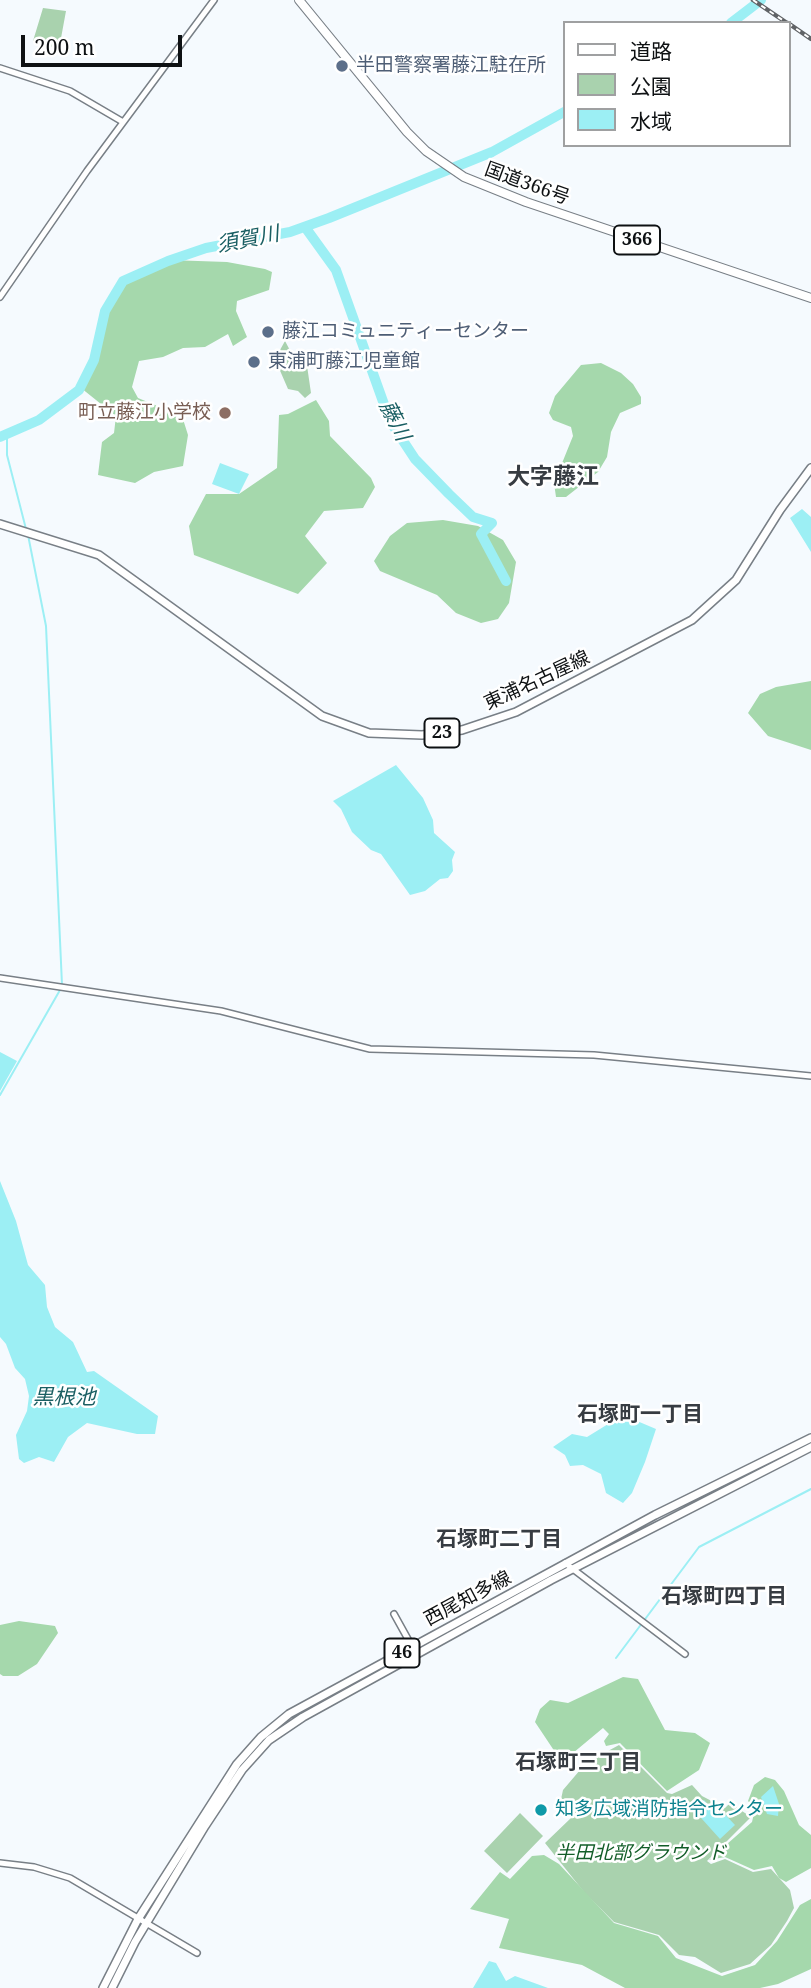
<!DOCTYPE html>
<html>
<head>
<meta charset="utf-8">
<style>
	body { margin:0 }
	#map { position:relative; width:811px; height:1988px; overflow:hidden; background:#f5fafe; font-family:"Noto Serif","Noto Sans JP",serif }
	canvas { display:block }
	.legend { position:absolute; left:563px; top:21px; width:228px; height:126px; box-sizing:border-box; background:#fff; border:2px solid #9fa0a1; margin:0; padding:9px 12px; list-style:none; font-size:21px; color:#0e1113 }
	.legend li { display:flex; align-items:center; gap:14px; height:35px }
	.legend b { width:35px; border:2px solid #9fa0a1 }
	.scale { position:absolute; left:21px; top:35px; width:161px; height:32px; box-sizing:border-box; border:4px solid #0e1113; border-top:0; padding-left:9px; font-size:21px; line-height:24px; white-space:nowrap; color:#0e1113; -webkit-text-stroke:5px #fff; paint-order:stroke }
</style>
</head>
<body>
<div id="map">
<canvas width="811" height="1988"></canvas>
<ul class="legend">
<li><b style="height:9px;background:#fff"></b>道路</li>
<li><b style="height:19px;background:#a9d2ae"></b>公園</li>
<li><b style="height:19px;background:#9ceff4"></b>水域</li>
</ul>
<div class="scale">200 m</div>
</div>
<script>
const ctx = document.querySelector('canvas').getContext('2d');
ctx.lineJoin = 'round';
function fillPath(path, color) {
  ctx.fillStyle = color;
  ctx.fill(path, 'evenodd');
}
function toPath(rows) {
  const path = new Path2D();
  for (const r of rows) {
    path.moveTo(r[0], r[1]);
    for (let i = 2; i < r.length; i += 2) path.lineTo(r[i], r[i + 1]);
  }
  return path;
}
function stroke(path, color, width, dash) {
  ctx.strokeStyle = color;
  ctx.lineWidth = width;
  ctx.lineCap = dash ? 'butt' : 'round';
  ctx.setLineDash(dash || []);
  ctx.stroke(path);
}
function label(font, color, halo, rows, align = 'center') {
  ctx.font = font + ' "Noto Serif","Noto Sans JP",serif';
  ctx.lineWidth = 5;
  ctx.setLineDash([]);
  ctx.textBaseline = 'middle';
  ctx.strokeStyle = halo;
  ctx.fillStyle = color;
  for (const [text, x, y, turn = 0] of rows) {
    ctx.save();
    ctx.translate(x, y);
    ctx.rotate((+turn || 0) * Math.PI / 180);
    ctx.textAlign = isNaN(turn) ? turn : align;
    if (halo) ctx.strokeText(text, 0, 0);
    ctx.fillText(text, 0, 0);
    ctx.restore();
  }
}
const green = toPath([
	[43,8,66,11,59,49,33,41],
	[285,341,293,356,305,352,311,393,305,398,298,391,288,389,278,366,285,363,280,350],
	[619,1745,667,1793,672,1794,692,1785,702,1796,725,1808,730,1803,751,1817,707,1861,711,1864,725,1859,753,1872,771,1869,790,1890,794,1908,787,1921,771,1945,750,1964,721,1973,695,1957,679,1955,659,1935,614,1922,584,1892,545,1843,571,1818,560,1804,563,1790,586,1763],
	[520,1813,543,1836,507,1873,484,1851]
]);
const forest = toPath([
	[169,260,227,262,265,269,272,272,269,290,237,301,236,311,247,337,233,346,228,334,205,347,183,348,163,357,139,361,132,387,138,398,182,416,188,435,183,466,154,472,135,483,98,475,102,442,114,433,116,416,81,388,91,368,105,312,124,281],
	[601,363,621,373,633,384,641,397,641,404,620,413,611,432,607,457,598,472,566,497,556,497,554,483,573,436,571,427,553,420,549,413,555,396,581,365],
	[316,400,329,421,330,436,371,478,375,487,363,508,324,511,305,536,327,563,298,594,194,555,189,526,206,494,239,494,277,468,279,415,288,414],
	[443,520,478,526,503,540,516,562,509,603,498,619,481,623,456,613,437,595,380,571,374,561,390,536,407,523],
	[811,681,811,750,768,736,748,713,760,694,776,687],
	[19,1621,55,1626,58,1633,37,1664,18,1676,3,1676,0,1674,0,1625],
	[623,1677,638,1679,665,1730,695,1733,710,1743,699,1770,667,1791,620,1743,606,1746,604,1741,609,1734,603,1728,573,1753,557,1755,535,1722,540,1709,550,1700,568,1703],
	[765,1777,775,1780,784,1791,799,1825,811,1835,811,1868,786,1882,779,1878,772,1866,754,1870,725,1857,709,1860,752,1822,755,1809,748,1801,754,1785],
	[544,1855,559,1864,614,1923,658,1936,676,1958,722,1976,755,1965,777,1941,800,1905,811,1899,811,1969,778,1984,760,1988,625,1988,582,1965,499,1948,509,1919,470,1909,500,1872,510,1879,532,1856]
]);
const water = toPath([
	[220,463,249,474,239,494,212,484],
	[802,509,811,517,811,552,790,518],
	[396,765,423,798,433,820,434,833,455,852,452,860,453,871,448,878,440,879,425,891,410,895,381,854,371,850,352,832,341,809,333,801],
	[0,1052,17,1061,0,1091],
	[0,1181,16,1221,28,1265,45,1285,47,1307,55,1327,73,1342,87,1372,94,1371,158,1416,155,1434,137,1434,87,1423,68,1437,54,1462,39,1457,24,1463,19,1459,16,1435,27,1411,29,1396,25,1379,15,1368,6,1344,0,1337],
	[626,1413,630,1418,656,1429,645,1462,632,1493,623,1503,606,1493,601,1474,583,1465,570,1466,565,1455,553,1447,572,1434,587,1437],
	[773,1786,779,1804,778,1816,767,1814,761,1797],
	[704,1800,714,1811,719,1808,735,1825,720,1839,693,1809],
	[489,1961,496,1963,506,1981,515,1976,548,1988,473,1988]
]);
const stream = toPath([
	[7,433,7,455,26,529],
	[28,535,46,626,62,985],
	[0,1095,60,990],
	[616,1658,699,1547,811,1489]
]);
const river = toPath([
	[731,23,761,0],
	[305,227,336,270,390,421,415,459,449,494,473,517,492,523,481,534,506,581],
	[0,437,39,420,79,390,94,360,105,311,123,281,168,261,206,248,290,232,329,218,492,152,564,112]
]);
const minor = toPath([
	[0,68,70,91,123,122],
	[0,297,87,171,214,0],
	[0,978,221,1011,370,1049,594,1055,811,1076],
	[565,1563,685,1654],
	[394,1614,414,1650],
	[0,1863,34,1867,70,1878,197,1953]
]);
const major = toPath([
	[0,524,99,555,322,716,369,733,422,735,462,730,516,712,692,620,736,580,780,510,811,468],
	[103,1988,138,1919,237,1764,261,1737,289,1714,655,1515,811,1438],
	[112,1988,135,1942,205,1826,242,1770,269,1740,303,1717,551,1580,811,1447]
]);
const highway = toPath([
	[299,0,407,132,426,151,464,177,526,202,811,298]
]);
const rail = toPath([
	[753,0,787,23],
	[788,23,811,39]
]);
const markers = [
	[342,66,7,"#5c6f8a"],
	[268,332,7,"#5c6f8a"],
	[254,362,7,"#5c6f8a"],
	[225,413,7,"#8d6e63"],
	[541,1810,7,"#0f9aa8"]
];
const shields = [
	[637,240,46],
	[442,733,35],
	[402,1653,35]
];
const shieldNames = [
	["366",637,240],
	["23",442,733],
	["46",402,1653]
];
const serviceNames = [
	["半田警察署藤江駐在所",356,66],
	["藤江コミュニティーセンター",282,332],
	["東浦町藤江児童館",268,362]
];
const streetNames = [
	["国道366号",527,184,20],
	["東浦名古屋線",537,681,-25],
	["西尾知多線",468,1599,-28]
];
const educationNames = [
	["町立藤江小学校",211,413]
];
const cultureNames = [
	["知多広域消防指令センター",555,1810]
];
const parkNames = [
	["半田北部グラウンド",641,1854]
];
const waterNames = [
	["須賀川",248,240,-11],
	["藤川",394,421,63],
	["黒根池",64,1398]
];
const neighbourhoodNames = [
	["石塚町一丁目",640,1415],
	["石塚町二丁目",499,1540],
	["石塚町四丁目",724,1597],
	["石塚町三丁目",578,1763]
];
const quarterNames = [
	["大字藤江",553,477]
];
fillPath(green, '#a9d2ae');
fillPath(forest, '#a5d8ac');
fillPath(water, '#9ceff4');
stroke(stream, '#9ceff4', 2);
stroke(river, '#9ceff4', 10);
stroke(minor, '#787f86', 8);
stroke(major, '#787f86', 10);
stroke(highway, '#787f86', 10);
stroke(minor, '#fff', 5);
stroke(major, '#fff', 7);
stroke(highway, '#fff', 8);
stroke(rail, '#606366', 4.5);
stroke(rail, '#fff', 2, [5]);
for (const [x, y, r, color] of markers) {
  const dot = new Path2D();
  dot.arc(x, y, r, 0, 2 * Math.PI);
  ctx.fillStyle = color;
  ctx.fill(dot);
  stroke(dot, '#fff', 2.5);
}
for (const [x, y, w] of shields) {
  const box = new Path2D();
  box.roundRect(x - w / 2, y - 14.5, w, 29, 5);
  ctx.fillStyle = '#fff';
  ctx.fill(box);
  stroke(box, '#0e1113', 2);
}
label('bold 18px', '#0e1113', null, shieldNames);
label('19px', '#4e5e75', '#fff', serviceNames, 'left');
label('19px', '#0e1113', '#fff', streetNames);
label('19px', '#785e54', '#fff', educationNames, 'right');
label('19px', '#0d838f', '#fff', cultureNames, 'left');
label('italic 19px', '#125d28', '#fff', parkNames);
label('italic 21px', '#1a5f63', '#fff', waterNames);
label('bold 21px', '#373c42', '#fff', neighbourhoodNames);
label('bold 23px', '#373c42', '#fff', quarterNames);
</script>
</body>
</html>
